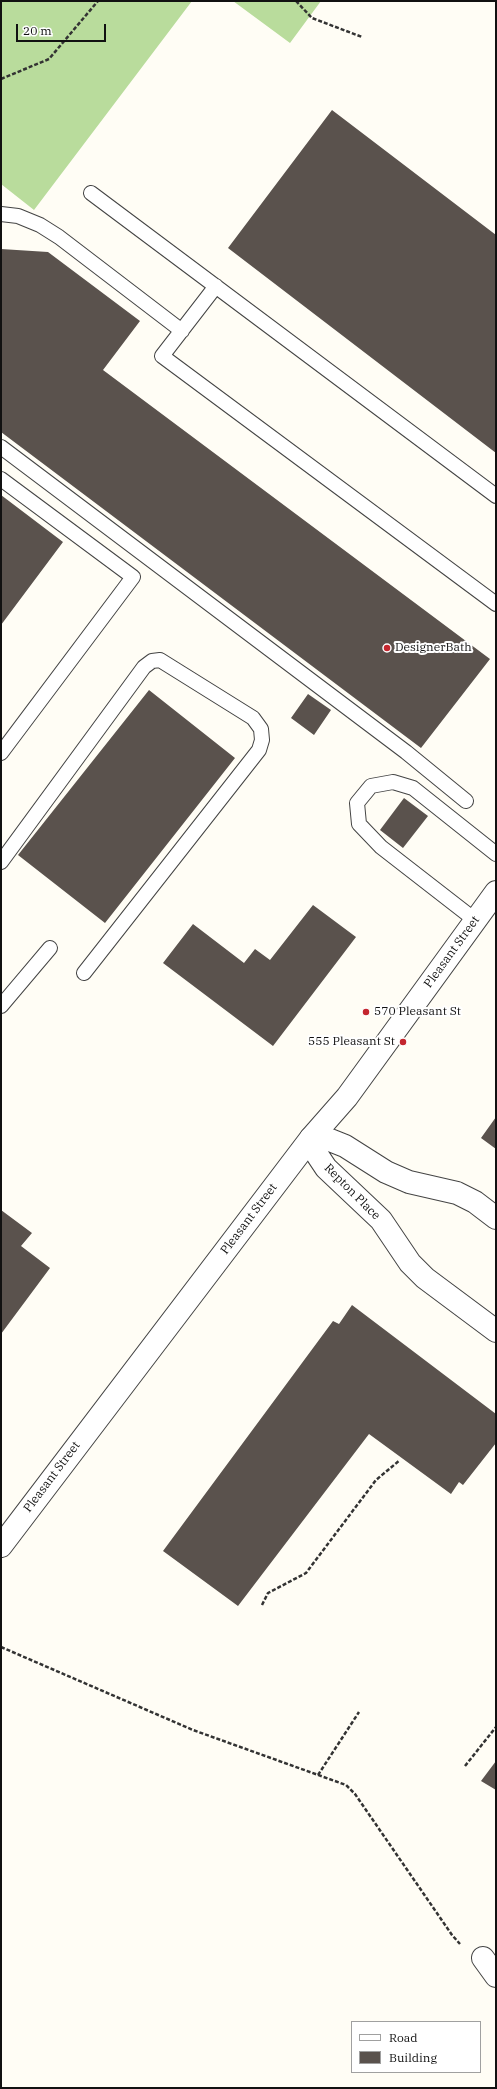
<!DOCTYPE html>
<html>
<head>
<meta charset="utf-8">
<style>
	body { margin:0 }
	#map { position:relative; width:497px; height:2089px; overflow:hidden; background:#fffdf5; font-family:"IBM Plex Serif",serif }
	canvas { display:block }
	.frame { position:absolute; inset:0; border:2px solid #111; pointer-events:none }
	.legend { position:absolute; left:351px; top:2021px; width:130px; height:52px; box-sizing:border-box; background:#fff; border:1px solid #a0a0a0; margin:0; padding:5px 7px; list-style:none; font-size:12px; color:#111 }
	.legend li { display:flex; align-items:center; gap:8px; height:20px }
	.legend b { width:20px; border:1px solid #a0a0a0 }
	.scale { position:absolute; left:16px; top:24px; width:90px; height:18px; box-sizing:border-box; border:2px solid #111; border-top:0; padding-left:5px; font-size:12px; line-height:14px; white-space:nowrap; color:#111; -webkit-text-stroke:3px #fff; paint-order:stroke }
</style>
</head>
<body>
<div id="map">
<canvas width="497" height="2089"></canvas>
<div class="frame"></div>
<ul class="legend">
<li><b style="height:5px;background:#fff"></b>Road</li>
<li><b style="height:11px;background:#5a524d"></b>Building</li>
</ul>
<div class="scale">20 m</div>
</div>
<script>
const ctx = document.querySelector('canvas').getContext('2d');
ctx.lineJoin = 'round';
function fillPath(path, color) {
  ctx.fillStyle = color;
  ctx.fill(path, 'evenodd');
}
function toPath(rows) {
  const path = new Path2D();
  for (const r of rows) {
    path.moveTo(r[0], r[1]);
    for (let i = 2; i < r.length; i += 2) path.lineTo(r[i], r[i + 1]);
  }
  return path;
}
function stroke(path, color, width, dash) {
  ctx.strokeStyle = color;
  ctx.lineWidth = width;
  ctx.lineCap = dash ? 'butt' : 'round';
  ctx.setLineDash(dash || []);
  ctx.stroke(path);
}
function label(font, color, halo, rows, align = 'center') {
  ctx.font = font + ' "IBM Plex Serif",serif';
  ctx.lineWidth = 4;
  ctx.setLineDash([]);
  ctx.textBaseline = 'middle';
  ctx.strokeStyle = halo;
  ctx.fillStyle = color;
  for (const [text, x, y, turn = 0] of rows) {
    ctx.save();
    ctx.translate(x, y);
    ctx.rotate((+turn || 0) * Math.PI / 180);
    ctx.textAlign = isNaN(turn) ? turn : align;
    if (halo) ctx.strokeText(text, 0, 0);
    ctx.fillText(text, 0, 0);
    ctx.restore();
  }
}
const forest = toPath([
	[1,1,192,1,34,210,1,184],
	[233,1,321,1,290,43]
]);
const building = toPath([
	[332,110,496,235,496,453,228,248],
	[1,249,48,252,140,321,103,370,490,659,421,748,1,432],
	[1,495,63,542,1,625],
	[149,690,235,758,105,923,18,855],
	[308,694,331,710,314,735,291,718],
	[404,798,428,816,403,848,380,830],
	[313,905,356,937,273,1046,163,963,193,924,244,963,255,949,270,960],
	[496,1117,496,1149,481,1138],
	[1,1210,32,1233,21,1246,50,1268,1,1334],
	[352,1305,496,1414,496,1443,463,1485,459,1482,451,1494,369,1434,238,1606,163,1551,333,1321,339,1324],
	[496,1761,496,1790,481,1781]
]);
const path = toPath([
	[296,1,312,18,362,37],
	[1,79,49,59,98,1],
	[262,1605,268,1593,306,1573,376,1480,400,1460],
	[1,1647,193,1730,346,1785,355,1794,452,1935,460,1944],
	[465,1766,496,1727],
	[318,1775,359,1712]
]);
const service = toPath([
	[91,193,496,496],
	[1,214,18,216,40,225,59,237,182,331],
	[216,286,162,356,496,604],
	[1,447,406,752,466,801],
	[1,479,133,577,1,753],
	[1,862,144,667,152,661,160,660,253,718,261,729,262,740,259,750,84,973],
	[475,920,381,847,359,824,357,803,371,786,393,782,413,788,496,854],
	[1,1006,50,948]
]);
const minor = toPath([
	[496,1218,475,1202,457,1193,409,1182,386,1172,345,1146,330,1140,311,1138,318,1156,326,1168,381,1220,410,1263,425,1278,496,1331],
	[483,1958,496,1976]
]);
const tertiary = toPath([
	[1,1546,311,1138,347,1097,496,892]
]);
const markers = [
	[387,648,4,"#c4262e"],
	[366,1012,4,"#c4262e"],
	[403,1042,4,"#c4262e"]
];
const poiNames = [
	["DesignerBath",395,648],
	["570 Pleasant St",374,1012],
	["555 Pleasant St",395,1042,"right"]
];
const streetNames = [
	["Pleasant Street",452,952,-54],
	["Repton Place",352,1192,45],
	["Pleasant Street",249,1219,-53],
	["Pleasant Street",52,1477,-53]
];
fillPath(forest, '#b9dc9c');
fillPath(building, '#5a524d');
stroke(service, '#444', 16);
stroke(minor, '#444', 24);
stroke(tertiary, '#444', 24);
stroke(path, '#333', 2.5, [4, 2]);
stroke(service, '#fff', 14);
stroke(minor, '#fff', 22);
stroke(tertiary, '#fff', 22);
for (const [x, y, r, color] of markers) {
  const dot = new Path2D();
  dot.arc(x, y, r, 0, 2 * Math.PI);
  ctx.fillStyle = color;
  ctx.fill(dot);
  stroke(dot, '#fff', 1.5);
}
label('12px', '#111', '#fff', poiNames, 'left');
label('12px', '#111', '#fff', streetNames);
</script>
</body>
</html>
